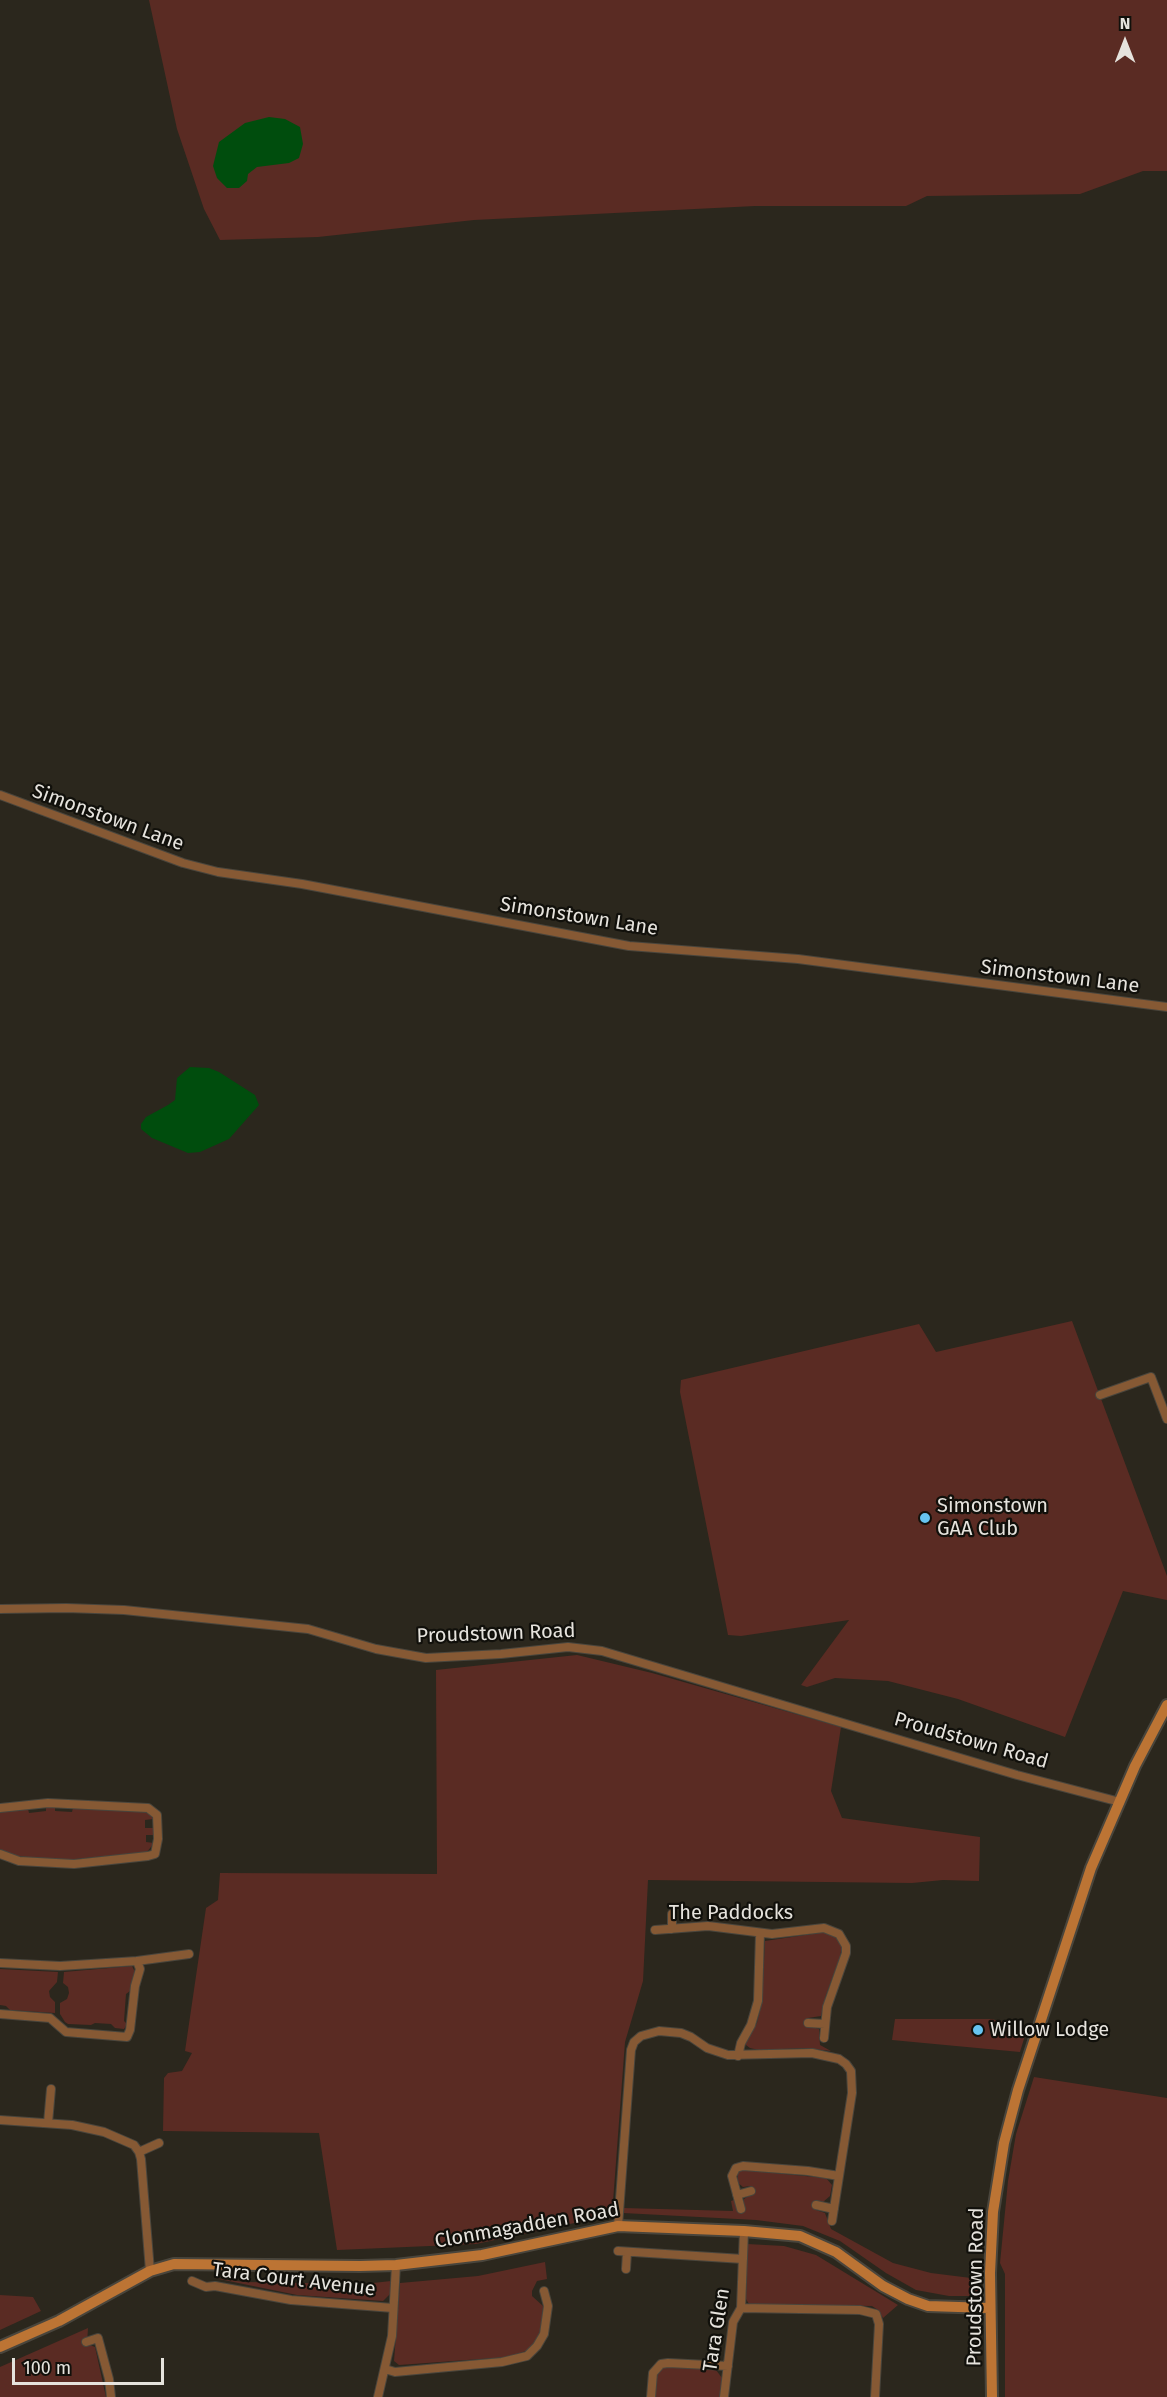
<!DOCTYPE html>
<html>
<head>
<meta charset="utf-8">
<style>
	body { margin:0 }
	#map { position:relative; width:1167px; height:2397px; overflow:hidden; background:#2b271d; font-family:"Fira Sans",sans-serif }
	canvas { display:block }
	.north { position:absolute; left:1095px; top:12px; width:60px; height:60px; -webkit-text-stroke:4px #11100b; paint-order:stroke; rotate:0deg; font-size:16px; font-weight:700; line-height:24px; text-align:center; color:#e6e3dd }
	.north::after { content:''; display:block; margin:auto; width:21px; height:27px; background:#e6e3dd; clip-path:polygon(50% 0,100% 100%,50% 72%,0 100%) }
	.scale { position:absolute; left:12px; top:2358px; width:152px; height:27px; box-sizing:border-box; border:3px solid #e6e3dd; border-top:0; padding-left:8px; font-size:18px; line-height:21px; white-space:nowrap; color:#e6e3dd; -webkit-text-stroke:4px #11100b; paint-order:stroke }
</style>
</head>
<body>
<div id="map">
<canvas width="1167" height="2397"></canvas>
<div class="north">N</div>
<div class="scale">100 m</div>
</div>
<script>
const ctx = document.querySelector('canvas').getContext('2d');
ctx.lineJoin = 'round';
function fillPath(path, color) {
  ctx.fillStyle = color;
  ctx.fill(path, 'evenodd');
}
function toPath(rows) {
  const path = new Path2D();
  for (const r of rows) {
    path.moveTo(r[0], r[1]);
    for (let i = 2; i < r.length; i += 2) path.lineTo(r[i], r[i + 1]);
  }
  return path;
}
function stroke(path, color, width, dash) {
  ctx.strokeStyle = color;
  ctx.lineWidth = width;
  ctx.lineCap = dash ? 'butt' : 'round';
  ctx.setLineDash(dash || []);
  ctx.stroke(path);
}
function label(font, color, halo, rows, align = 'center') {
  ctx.font = font + ' "Fira Sans",sans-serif';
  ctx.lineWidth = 4.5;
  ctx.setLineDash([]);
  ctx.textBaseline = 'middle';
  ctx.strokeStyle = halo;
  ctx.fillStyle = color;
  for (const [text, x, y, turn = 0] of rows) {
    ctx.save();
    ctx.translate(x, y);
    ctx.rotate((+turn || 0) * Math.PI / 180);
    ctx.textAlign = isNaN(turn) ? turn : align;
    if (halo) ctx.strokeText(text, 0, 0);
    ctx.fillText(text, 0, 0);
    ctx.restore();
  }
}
const green = toPath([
	[149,0,1167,0,1167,171,1143,171,1080,194,927,196,906,206,755,206,474,220,318,237,220,240,204,209,177,129],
	[1072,1321,1167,1576,1167,1600,1123,1591,1065,1737,958,1699,888,1681,835,1678,807,1687,801,1685,849,1620,741,1636,728,1635,680,1392,681,1380,919,1324,936,1352],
	[577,1655,652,1673,841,1727,831,1791,842,1818,980,1837,979,1881,943,1880,912,1883,648,1880,643,1981,625,2042,612,2215,476,2244,337,2250,319,2133,163,2131,164,2078,168,2073,182,2071,192,2053,185,2051,206,1908,218,1900,220,1873,437,1874,436,1670],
	[46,1807,55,1807,55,1811,72,1812,73,1808,147,1812,152,1814,153,1819,145,1820,145,1828,153,1828,154,1835,146,1835,146,1842,154,1843,147,1852,65,1860,16,1856,0,1849,0,1812,28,1809,29,1813,46,1811],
	[825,1932,840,1939,842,1946,840,1957,826,1995,821,2016,808,2018,809,2026,819,2029,820,2045,831,2051,805,2048,759,2050,750,2048,746,2045,746,2040,757,2023,762,2001,765,1941],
	[132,1966,135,1972,130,1991,126,1994,124,2021,127,2024,124,2029,115,2028,111,2024,95,2023,91,2025,68,2024,65,2022,60,2014,60,2003,67,1999,69,1993,68,1987,63,1983,64,1972],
	[0,1969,58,1972,57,1982,49,1991,50,1997,55,2002,55,2013,10,2010,6,2006,0,2005],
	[895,2019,991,2019,1023,2026,1027,2029,1020,2052,892,2040],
	[1034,2077,1167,2098,1167,2397,1005,2397,1005,2274,1000,2263,1008,2181,1016,2134],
	[742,2170,826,2178,832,2185,830,2196,823,2202,818,2202,816,2210,825,2213,831,2229,893,2263,931,2273,979,2279,979,2296,949,2296,916,2290,886,2273,840,2241,803,2226,756,2220,623,2213,623,2208,733,2211,731,2201,734,2200,737,2210,744,2209,744,2199,753,2193,750,2186,743,2187,737,2182,738,2172],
	[747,2244,784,2246,816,2255,898,2305,883,2318,878,2310,872,2306,749,2304,746,2299],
	[545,2262,547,2279,537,2281,532,2291,532,2296,543,2306,542,2331,533,2345,526,2351,508,2357,399,2365,394,2361,400,2283,478,2276],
	[214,2278,245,2282,364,2284,391,2281,390,2294,383,2301,297,2295],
	[0,2295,33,2297,41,2311,0,2330],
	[88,2328,87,2344,95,2347,106,2397,0,2397,0,2367],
	[668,2366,716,2370,722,2378,720,2397,655,2397,656,2374,662,2368]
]);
const water = toPath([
	[269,117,285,119,300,127,303,144,299,158,289,163,257,167,248,174,247,181,239,188,227,188,217,178,213,166,219,142,245,123],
	[190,1067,209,1068,219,1072,255,1095,259,1105,229,1139,200,1152,188,1153,152,1138,141,1129,141,1124,146,1117,168,1105,175,1100,177,1078]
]);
const street = toPath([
	[0,795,183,863,218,872,302,884,629,946,798,959,1167,1007],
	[1100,1395,1151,1377,1167,1419],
	[0,1609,66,1608,124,1610,308,1629,376,1649,426,1658,501,1654,568,1647,602,1651,1017,1775,1120,1802],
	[0,1808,48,1803,148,1808,157,1815,158,1839,155,1854,148,1856,74,1864,19,1861,0,1854],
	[672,1914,672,1929],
	[655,1930,708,1926,772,1934,824,1928,839,1934,846,1946,846,1953,827,2007,824,2038],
	[137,1961,189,1954],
	[0,1963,60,1966,137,1961,140,1969,135,1986,130,2030,127,2037,66,2032,50,2018,0,2014],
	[808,2023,825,2024],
	[738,2056,741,2043,751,2025,758,2001,760,1933],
	[0,2120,72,2125,104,2132,134,2145,139,2152,141,2159,150,2271],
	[48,2123,51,2089],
	[139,2152,159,2143],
	[737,2195,751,2191],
	[816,2205,834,2209],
	[741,2209,732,2176,736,2168,743,2166,808,2171,839,2176],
	[618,2226,631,2050,634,2042,641,2036,659,2031,681,2033,691,2037,707,2048,728,2055,812,2053,839,2059,846,2064,851,2071,852,2093,832,2221],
	[618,2251,743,2259],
	[626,2269,627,2252],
	[192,2281,206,2287,215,2286,291,2300,393,2308],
	[741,2308,860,2310,876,2314,879,2324,875,2397],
	[86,2342,98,2338,109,2379,111,2397],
	[385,2369,395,2372,502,2362,527,2356,537,2346,544,2334,548,2306,544,2291],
	[378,2397,392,2336,396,2265],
	[651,2397,653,2373,661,2364,668,2363,728,2366],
	[724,2397,733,2322,741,2308,744,2231]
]);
const secondary = toPath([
	[0,2347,59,2321,150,2271,174,2264,360,2266,396,2265,482,2255,618,2226,744,2231,800,2236,836,2252,883,2286,908,2299,928,2306,989,2308],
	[992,2397,990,2273,993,2212,1004,2143,1018,2090,1091,1868,1135,1766,1167,1705]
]);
const markers = [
	[925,1518,6,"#67c4f0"],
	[978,2030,6,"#67c4f0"]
];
const streetNames = [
	["Simonstown Lane",108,818,20],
	["Simonstown Lane",579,917,9],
	["Simonstown Lane",1060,977,7],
	["Proudstown Road",496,1634,-2],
	["Proudstown Road",971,1741,16],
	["The Paddocks",731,1913],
	["Clonmagadden Road",527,2226,-10],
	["Tara Court Avenue",294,2280,7],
	["Proudstown Road",976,2287,-89],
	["Tara Glen",717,2330,-81]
];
const poiNames = [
	["Simonstown",937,1506],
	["GAA Club",937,1529],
	["Willow Lodge",990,2030]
];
fillPath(green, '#5a2b23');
fillPath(water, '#004d0d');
stroke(street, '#49453c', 10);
stroke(secondary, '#49453c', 14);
stroke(street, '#865934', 8);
stroke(secondary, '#bc7434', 10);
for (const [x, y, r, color] of markers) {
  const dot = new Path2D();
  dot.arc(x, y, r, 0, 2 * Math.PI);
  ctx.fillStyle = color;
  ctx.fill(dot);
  stroke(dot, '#11100b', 2);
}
label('20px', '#e6e3dd', '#11100b', streetNames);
label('20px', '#e6e3dd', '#11100b', poiNames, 'left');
</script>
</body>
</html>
